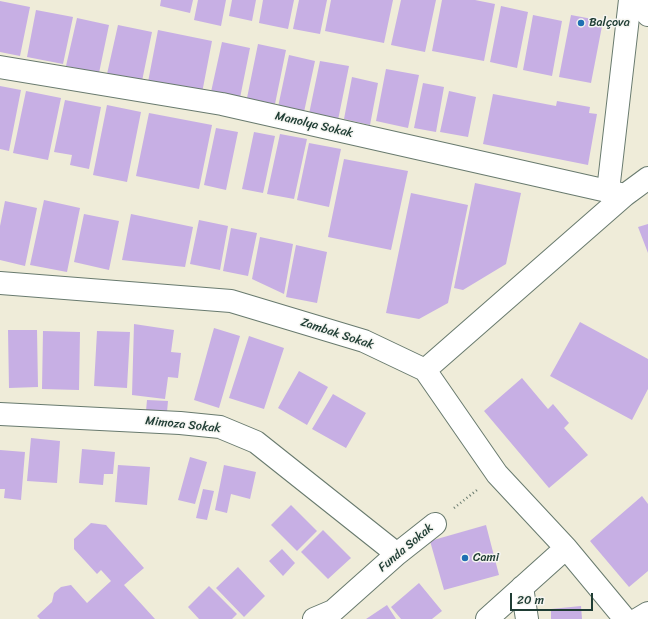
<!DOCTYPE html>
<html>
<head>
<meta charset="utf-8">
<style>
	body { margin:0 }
	#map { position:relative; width:648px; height:619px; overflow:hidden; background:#efecd9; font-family:Sriracha,sans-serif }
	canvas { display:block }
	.scale { position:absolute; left:510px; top:593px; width:83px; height:18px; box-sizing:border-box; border:2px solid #1f3d34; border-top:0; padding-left:5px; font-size:12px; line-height:14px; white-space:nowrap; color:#1f3d34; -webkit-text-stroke:3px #f6f6f2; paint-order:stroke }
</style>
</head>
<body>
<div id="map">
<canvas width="648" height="619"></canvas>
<div class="scale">20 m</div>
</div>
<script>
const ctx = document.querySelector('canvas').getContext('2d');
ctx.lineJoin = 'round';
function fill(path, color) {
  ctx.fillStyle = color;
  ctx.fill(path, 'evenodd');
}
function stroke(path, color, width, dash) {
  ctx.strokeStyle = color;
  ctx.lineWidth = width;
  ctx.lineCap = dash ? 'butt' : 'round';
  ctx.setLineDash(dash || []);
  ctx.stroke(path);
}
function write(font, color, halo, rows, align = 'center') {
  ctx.font = font + ' Sriracha,sans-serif';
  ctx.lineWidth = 3;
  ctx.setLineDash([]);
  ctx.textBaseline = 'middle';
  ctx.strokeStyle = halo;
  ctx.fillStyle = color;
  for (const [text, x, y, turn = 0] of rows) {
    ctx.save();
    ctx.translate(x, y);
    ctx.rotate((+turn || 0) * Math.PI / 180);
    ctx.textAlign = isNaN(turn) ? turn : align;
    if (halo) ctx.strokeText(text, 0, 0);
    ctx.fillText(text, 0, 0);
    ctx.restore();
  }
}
const building = new Path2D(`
	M 161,0 L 193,0 L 190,13 L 160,6 Z
	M 198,0 L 226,0 L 221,26 L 194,20 Z
	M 232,0 L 256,0 L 252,21 L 229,16 Z
	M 263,0 L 294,0 L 288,29 L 259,23 Z
	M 299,0 L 327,0 L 320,34 L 293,29 Z
	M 331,0 L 393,0 L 384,43 L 325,31 Z
	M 401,0 L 436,0 L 425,52 L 391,45 Z
	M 442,0 L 475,0 L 495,4 L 484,61 L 432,51 Z
	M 0,1 L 30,7 L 20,56 L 0,52 Z
	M 501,6 L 528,12 L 517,68 L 490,62 Z
	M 36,10 L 73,17 L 63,64 L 27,57 Z
	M 533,15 L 562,21 L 552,76 L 523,70 Z
	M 571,15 L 603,21 L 591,83 L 559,77 Z
	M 77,18 L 109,25 L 99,73 L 66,66 Z
	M 118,25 L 152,32 L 142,81 L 107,74 Z
	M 158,30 L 212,41 L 202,93 L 148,82 Z
	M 222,42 L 250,48 L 240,98 L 211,92 Z
	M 258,44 L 286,50 L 275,104 L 247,98 Z
	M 289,55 L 315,61 L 304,112 L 278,107 Z
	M 320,61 L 349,66 L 338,120 L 309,114 Z
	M 386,69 L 419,75 L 408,128 L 376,121 Z
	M 352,77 L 378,83 L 370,125 L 344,119 Z
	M 423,83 L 444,87 L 436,132 L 414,128 Z
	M 0,86 L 21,90 L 9,151 L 0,149 Z
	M 26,91 L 61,98 L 48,160 L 13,153 Z
	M 449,91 L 476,97 L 468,137 L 440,132 Z
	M 493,94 L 556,106 L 557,101 L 590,107 L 589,113 L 597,114 L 588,165 L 483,144 Z
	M 65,100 L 101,107 L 89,169 L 70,165 L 72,155 L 54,152 Z
	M 107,105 L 141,112 L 127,182 L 93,175 Z
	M 149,113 L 212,125 L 199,189 L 136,176 Z
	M 216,128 L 238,132 L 226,190 L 204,185 Z
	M 254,132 L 275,136 L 263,193 L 242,189 Z
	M 280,134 L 307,139 L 294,199 L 267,194 Z
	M 309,143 L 341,149 L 329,207 L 297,200 Z
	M 344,159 L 408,171 L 391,250 L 328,237 Z
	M 475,183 L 521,193 L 506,264 L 463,290 L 454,288 Z
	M 411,193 L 468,205 L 448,303 L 419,319 L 386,313 Z
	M 44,200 L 80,208 L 67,272 L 30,265 Z
	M 5,201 L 37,208 L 25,266 L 0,260 L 0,226 Z
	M 84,214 L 119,221 L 109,270 L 74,262 Z
	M 131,214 L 193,227 L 185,267 L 122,260 Z
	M 199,220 L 228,226 L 220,270 L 190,264 Z
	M 648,224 L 648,253 L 638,227 Z
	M 231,228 L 257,233 L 248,276 L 223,271 Z
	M 260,237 L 293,244 L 284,294 L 252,279 Z
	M 296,245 L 327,252 L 317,303 L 286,297 Z
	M 580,322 L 648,359 L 648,389 L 632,420 L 550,376 Z
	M 134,324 L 174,330 L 171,352 L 181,353 L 178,378 L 168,377 L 165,399 L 132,395 Z
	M 214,328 L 240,336 L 219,408 L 194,400 Z
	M 8,330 L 37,330 L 38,387 L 9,388 Z
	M 43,331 L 80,332 L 79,390 L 42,389 Z
	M 97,331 L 130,332 L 127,388 L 94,386 Z
	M 249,336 L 284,348 L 264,409 L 229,398 Z
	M 299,371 L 328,387 L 307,425 L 278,408 Z
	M 522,378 L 548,409 L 553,404 L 569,423 L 564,428 L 588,455 L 549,488 L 484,411 Z
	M 333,394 L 366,413 L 346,448 L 312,429 Z
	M 147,400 L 168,401 L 167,412 L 146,411 Z
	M 31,438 L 60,441 L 57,483 L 27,481 Z
	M 82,449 L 115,452 L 113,474 L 104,474 L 103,485 L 79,483 Z
	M 0,450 L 25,452 L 21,500 L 4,498 L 5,489 L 0,489 Z
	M 190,457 L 207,462 L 195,504 L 178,500 Z
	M 118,465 L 150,467 L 147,505 L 115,502 Z
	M 224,465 L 256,472 L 250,499 L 231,494 L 227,513 L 215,510 Z
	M 203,489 L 214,491 L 207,520 L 196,518 Z
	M 642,496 L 648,504 L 648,571 L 629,587 L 590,541 Z
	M 291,505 L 317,531 L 297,551 L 271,525 Z
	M 91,523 L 106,525 L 144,568 L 124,585 L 155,619 L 40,619 L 37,616 L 52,602 L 54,593 L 61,587 L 71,585 L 87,603 L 111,581 L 101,570 L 97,574 L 74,549 L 74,539 Z
	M 486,525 L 499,575 L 444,590 L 430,541 Z
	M 323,530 L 351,558 L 328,579 L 301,552 Z
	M 282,549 L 295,563 L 283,576 L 269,561 Z
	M 238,567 L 265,596 L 244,617 L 216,588 Z
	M 419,583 L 442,611 L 432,619 L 401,619 L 391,607 Z
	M 209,586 L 237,614 L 232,619 L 199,619 L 188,607 Z
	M 387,605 L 396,619 L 366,619 Z
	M 581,606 L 582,619 L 551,619 L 551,609 Z`);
const path = new Path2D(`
	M 454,508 L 477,490`);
const minor = new Path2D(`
	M 0,67 L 222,104 L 625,195
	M 608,191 L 630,0
	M 0,283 L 231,301 L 364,341 L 425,370 L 497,474 L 566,548 L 625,619
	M 425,370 L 625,195 L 648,178
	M 0,414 L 180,423 L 220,427 L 256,442 L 397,554
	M 522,587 L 527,619
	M 314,619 L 333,611 L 397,554 L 435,524
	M 487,619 L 566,548
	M 638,619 L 648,613`);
const major = new Path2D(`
	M 635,0 L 648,15`);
const markers = [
	[581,23,4,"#1f6fb2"],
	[465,558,4,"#1f6fb2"]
];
const poiNames = [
	["Balçova",589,23],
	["Cami",473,558]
];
const streetNames = [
	["Manolya Sokak",314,125,13],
	["Zambak Sokak",337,334,18],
	["Mimoza Sokak",183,425,6],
	["Funda Sokak",406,548,-40]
];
fill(building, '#c7afe4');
stroke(minor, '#687a6e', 24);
stroke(major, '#687a6e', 24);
stroke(path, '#687a6e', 2.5, [1, 3]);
stroke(minor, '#fff', 22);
stroke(major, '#fff', 22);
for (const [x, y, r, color] of markers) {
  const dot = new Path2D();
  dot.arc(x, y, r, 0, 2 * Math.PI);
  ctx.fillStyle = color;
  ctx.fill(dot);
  stroke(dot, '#f6f6f2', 1.5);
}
write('12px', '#1f3d34', '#f6f6f2', poiNames, 'left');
write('12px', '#1f3d34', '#f6f6f2', streetNames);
</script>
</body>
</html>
